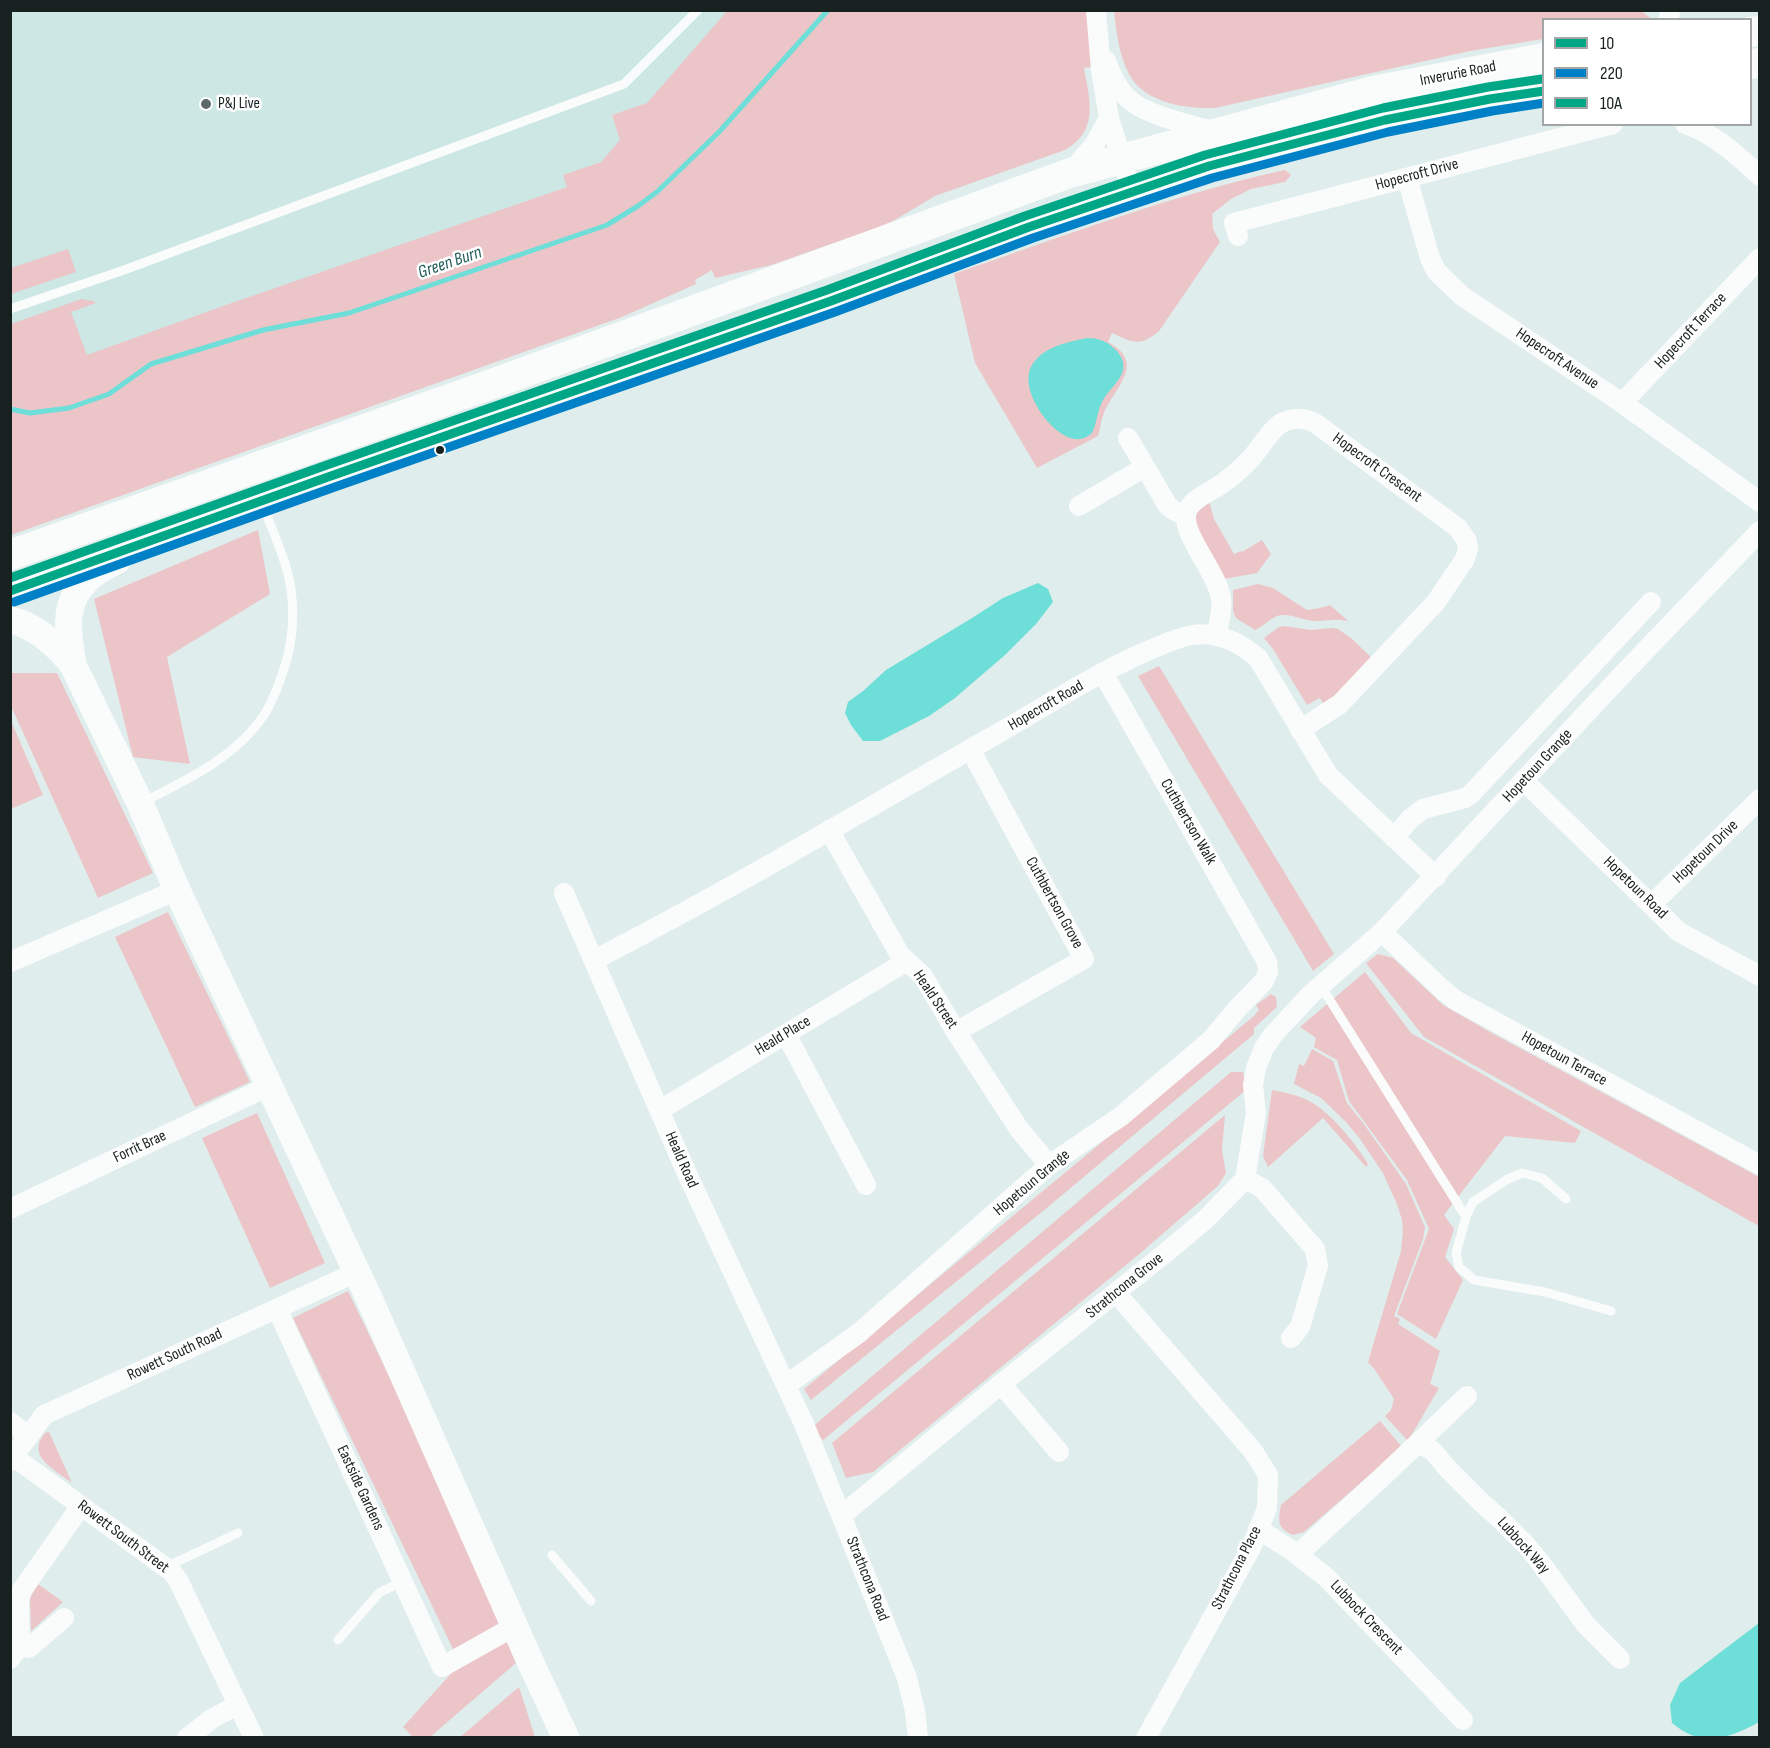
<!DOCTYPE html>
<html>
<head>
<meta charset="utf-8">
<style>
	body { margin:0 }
	#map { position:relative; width:1770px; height:1748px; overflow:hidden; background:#dfedec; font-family:"Sofia Sans Condensed",sans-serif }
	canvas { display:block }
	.frame { position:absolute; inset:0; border:12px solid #172120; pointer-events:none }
	.legend { position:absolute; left:1542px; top:18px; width:210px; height:108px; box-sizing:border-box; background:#fff; border:2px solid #a2a6a6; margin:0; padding:8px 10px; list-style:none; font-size:18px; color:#172120 }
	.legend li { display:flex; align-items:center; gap:12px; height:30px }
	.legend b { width:30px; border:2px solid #a2a6a6 }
</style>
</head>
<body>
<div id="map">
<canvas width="1770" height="1748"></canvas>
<div class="frame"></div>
<ul class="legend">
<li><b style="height:8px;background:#00a786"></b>10</li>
<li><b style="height:8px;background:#0081c7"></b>220</li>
<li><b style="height:8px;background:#00a786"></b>10A</li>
</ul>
</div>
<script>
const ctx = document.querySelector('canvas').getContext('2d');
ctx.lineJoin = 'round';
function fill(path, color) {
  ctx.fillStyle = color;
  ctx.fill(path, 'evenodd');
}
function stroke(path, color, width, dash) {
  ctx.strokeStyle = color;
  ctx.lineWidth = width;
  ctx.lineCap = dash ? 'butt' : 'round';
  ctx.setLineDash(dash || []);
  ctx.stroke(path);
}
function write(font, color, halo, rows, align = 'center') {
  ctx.font = font + ' "Sofia Sans Condensed",sans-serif';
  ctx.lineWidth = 5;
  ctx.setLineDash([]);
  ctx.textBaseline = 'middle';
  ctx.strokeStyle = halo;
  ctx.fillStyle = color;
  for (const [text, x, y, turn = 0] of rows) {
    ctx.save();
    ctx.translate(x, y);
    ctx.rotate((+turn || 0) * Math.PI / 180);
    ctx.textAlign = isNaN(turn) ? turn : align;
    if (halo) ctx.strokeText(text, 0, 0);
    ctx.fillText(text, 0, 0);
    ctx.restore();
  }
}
const built = new Path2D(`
	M 11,11 L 762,11 L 580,193 L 86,358 L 11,371 Z`);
const green = new Path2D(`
	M 1640,10 L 1652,19 L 1544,20 L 1543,39 L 1470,51 L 1215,108 C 1186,109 1144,103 1129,74 C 1119,55 1116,31 1114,11 Z
	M 727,11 L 1087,11 L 1092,67 L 1084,68 C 1090,100 1099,131 1065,150 L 935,196 L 893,221 L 874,229 L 771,265 L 715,278 L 712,270 L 695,280 L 696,284 L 622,317 L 11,535 L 11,324 L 81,299 L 93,301 L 96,303 L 71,312 L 87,355 L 223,306 L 567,187 L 563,175 L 601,162 L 620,140 L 612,115 L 647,103 Z
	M 1285,170 L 1291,175 L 1285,182 L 1251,189 L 1231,199 L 1212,214 L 1213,229 L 1220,242 L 1159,331 C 1140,347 1133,343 1112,333 L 1108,342 C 1147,363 1115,387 1104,413 C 1101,420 1100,429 1098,436 L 1037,468 L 975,363 L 954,274 C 1063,236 1172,195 1285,170 Z
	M 68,249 L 76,272 L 11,294 L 11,268 Z
	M 1209,501 L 1214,519 L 1234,554 L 1241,551 L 1242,552 L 1262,540 L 1271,554 L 1257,573 L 1224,579 L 1196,529 L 1196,511 Z
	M 258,530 L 270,594 L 167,657 L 190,764 L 133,757 L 94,599 Z
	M 1258,584 L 1273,588 L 1307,610 L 1320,608 L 1330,605 L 1348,621 C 1334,618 1327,621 1314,621 C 1303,620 1292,614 1281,615 C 1270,617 1265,626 1255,630 L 1236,618 L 1233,611 L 1233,590 Z
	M 1284,626 L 1311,630 L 1332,628 L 1338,629 L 1351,638 L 1372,658 L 1334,698 L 1324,705 L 1320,698 L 1307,705 L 1273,649 L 1264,638 L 1279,627 Z
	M 1159,666 L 1334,954 L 1313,971 L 1138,676 Z
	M 11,673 L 57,673 L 153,873 L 98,898 L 11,706 Z
	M 11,721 L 43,795 L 11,809 L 10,809 Z
	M 168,912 L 250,1082 L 195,1107 L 115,937 Z
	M 1378,954 L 1393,958 L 1443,1005 L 1490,1032 L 1759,1177 L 1759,1226 L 1424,1037 L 1366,963 Z
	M 1365,972 L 1411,1033 L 1581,1131 L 1575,1143 L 1505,1136 L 1444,1215 L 1454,1229 L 1445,1257 L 1463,1280 L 1436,1339 L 1397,1314 L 1429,1229 L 1407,1180 L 1349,1101 L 1337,1060 L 1314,1047 L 1316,1038 L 1300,1027 Z
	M 1271,994 L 1276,997 L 1277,1007 L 1254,1028 L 1254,1034 L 1054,1202 L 811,1400 L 804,1389 L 1254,1016 L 1259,1010 L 1256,1005 Z
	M 1312,1049 L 1333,1061 L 1347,1103 L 1364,1124 L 1406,1184 L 1425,1227 L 1423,1239 L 1394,1316 L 1400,1319 L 1398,1324 L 1440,1351 L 1430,1384 L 1439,1388 L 1408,1441 L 1385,1416 L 1391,1410 L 1394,1399 L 1375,1370 L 1368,1362 L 1401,1251 L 1403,1230 L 1402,1220 L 1397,1204 L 1383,1173 L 1360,1139 L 1346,1122 L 1321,1098 L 1294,1084 L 1299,1064 L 1304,1066 Z
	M 1231,1072 L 1243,1072 L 1246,1090 L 823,1440 L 811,1428 Z
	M 1272,1090 C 1287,1093 1303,1096 1316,1105 C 1336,1119 1355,1143 1368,1164 L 1366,1167 L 1323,1118 L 1268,1167 L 1263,1156 Z
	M 257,1113 L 325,1263 L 270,1288 L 202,1138 Z
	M 1225,1115 L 1222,1150 L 1226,1173 L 1218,1186 L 1137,1256 L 873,1472 L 846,1478 L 832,1443 Z
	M 348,1291 L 509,1624 L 454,1651 L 293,1318 Z
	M 1380,1421 L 1402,1447 L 1304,1532 L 1293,1535 C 1277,1528 1278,1521 1281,1505 Z
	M 49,1432 L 72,1483 C 55,1470 25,1456 45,1433 Z
	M 38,1584 L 63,1602 L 31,1631 L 30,1598 Z
	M 506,1640 L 516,1663 L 430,1737 L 413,1737 L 403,1727 L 456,1668 Z
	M 519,1687 L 535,1737 L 460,1737 Z`);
const water = new Path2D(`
	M 1087,338 C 1099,338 1107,341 1116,350 C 1136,372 1111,384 1102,402 C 1097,412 1097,423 1092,433 C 1087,437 1082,440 1075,439 C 1051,436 1019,390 1031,367 C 1041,347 1068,342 1087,338 Z
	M 1038,583 L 1048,589 L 1053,602 L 1036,624 L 1005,655 L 955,698 L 929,716 L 880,741 L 863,741 L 851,725 L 845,713 L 848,702 L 863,691 L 886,670 L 972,618 L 1003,598 Z
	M 1759,1623 L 1759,1722 C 1729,1739 1701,1748 1672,1723 L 1670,1705 L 1680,1683 Z`);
const stream = new Path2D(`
	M 10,409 L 30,413 L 69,408 L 109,394 L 151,364 L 263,330 L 349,313 L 607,225 L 638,206 L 658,191 L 719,132 L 828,10`);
const lane = new Path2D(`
	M 10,309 L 124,270 L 624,84 L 698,10
	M 143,802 C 187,780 235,758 264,715 C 273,701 279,684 284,669 C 293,641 295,612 290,583 C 286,561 276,539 268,518
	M 1321,986 L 1466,1217
	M 1566,1199 L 1542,1178 L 1522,1173 L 1508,1179 L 1473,1202 L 1466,1217 L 1456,1253 L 1459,1267 L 1474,1280 L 1545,1292 L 1611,1311
	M 552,1555 L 591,1601
	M 166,1567 L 238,1533
	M 338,1640 L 379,1593 L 403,1581`);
const street = new Path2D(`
	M 1096,10 L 1101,70 L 1109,118 L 1132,192
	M 1669,20 L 1670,10
	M 1106,61 C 1112,76 1118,91 1131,101 C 1147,115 1194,126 1216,132
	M 1685,124 C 1715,134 1737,155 1760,176
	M 1071,172 L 1094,145 L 1109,118
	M 1407,178 L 1430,258 L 1436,271 L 1462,296 L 1622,403 L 1760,502
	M 1238,236 L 1234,223 L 1613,124
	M 1622,403 L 1760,258
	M 1128,438 L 1168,506 L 1173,510 L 1186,516
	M 1079,506 L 1145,467
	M 1217,635 C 1218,624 1223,610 1221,599 C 1219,575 1183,536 1186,515 C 1189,499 1211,492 1223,483 C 1233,476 1245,465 1253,456 C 1262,445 1269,432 1280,424 C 1291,417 1304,418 1315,423 L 1458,528 L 1467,541 L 1468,549 L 1465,559 L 1436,602 L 1340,704 L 1300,730
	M 1524,781 L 1679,932 L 1760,976
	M 829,830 L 900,955 L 923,976 L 956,1032 L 1019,1129 L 1049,1165
	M 1394,838 L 1410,819 L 1423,809 L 1465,798 L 1470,795 L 1651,602
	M 564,893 L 689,1178 L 804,1424 L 907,1678 L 915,1711 L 918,1738
	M 1652,904 L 1760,799
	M 1382,932 L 1444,991 L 1457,1001 L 1760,1165
	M 594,960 C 732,889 866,809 1002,731 C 1049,704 1095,674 1145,652 C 1160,646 1175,638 1192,635 C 1217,631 1239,642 1258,658 L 1328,775 L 1436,877
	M 10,962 L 177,890
	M 956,1032 L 1084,959 L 970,749
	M 786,1034 L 866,1185
	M 660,1110 L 907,961
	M 1245,1179 L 1262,1188 L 1315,1249 L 1318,1266 L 1300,1327 L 1291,1338
	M 10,1209 L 269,1086
	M 1116,1293 L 1253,1451 L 1268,1475 L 1267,1508 L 1251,1548 L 1146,1738
	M 277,1309 L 442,1667 L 515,1626
	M 1001,1384 L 1059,1452
	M 786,1385 L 859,1333 L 1049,1165 L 1120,1117 L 1211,1040 L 1236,1010 L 1264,981 L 1268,972 L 1267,962 L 1103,673
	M 10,1422 L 28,1436
	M 1418,1443 L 1467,1396
	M 14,1457 L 172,1572 L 178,1580 L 254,1738
	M 10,1461 L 44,1415 L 357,1272
	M 841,1516 L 1001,1384 L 1163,1255 L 1206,1219 L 1245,1179 L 1256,1113 L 1253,1085 L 1256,1068 L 1264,1048 L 1273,1035 L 1310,995 L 1382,932 L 1622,675 L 1760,531
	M 1258,1529 L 1291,1550 L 1326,1577 L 1463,1720
	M 1297,1555 L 1379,1480 L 1418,1443 L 1433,1451 L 1447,1468 L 1481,1502 L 1500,1519 L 1526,1545 L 1540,1562 L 1586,1625 L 1620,1659
	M 20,1646 L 29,1648 L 64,1618
	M 10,1659 L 20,1646 L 19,1601 L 22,1590 L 81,1506
	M 187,1738 L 213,1718 L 238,1705`);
const secondary = new Path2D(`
	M 10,620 C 35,625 58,646 73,665 L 140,803 L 177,890 L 369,1298 L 530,1661 L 566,1738
	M 73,665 C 68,632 61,602 90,577 C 98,570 109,565 118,560`);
const primary = new Path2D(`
	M 1750,32 L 1760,31
	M 1750,64 L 1760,63
	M 10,555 L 489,385 L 1070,173 L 1373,91 L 1544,58
	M 10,591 L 328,477 L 831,301 L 1029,227 L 1209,166 L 1385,120 L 1490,99 L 1544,91`);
const bus1 = new Path2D(`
	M 10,591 L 328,477 L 831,301 L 1029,227 L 1209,166 L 1385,120 L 1490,99 L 1544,91`);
const bus2 = new Path2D(`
	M 14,602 L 332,488 L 835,312 L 1033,238 L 1212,178 L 1388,132 L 1492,111 L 1544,103`);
const bus3 = new Path2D(`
	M 10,578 L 324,466 L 827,290 L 1025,216 L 1205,155 L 1383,108 L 1488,87 L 1542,79`);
const markers = [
	[206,104,6,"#5d6867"],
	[440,450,5,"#172120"]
];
const streetNames = [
	["Inverurie Road",1458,74,-11],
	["Hopecroft Drive",1417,175,-15],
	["Hopecroft Terrace",1691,331,-47],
	["Hopecroft Avenue",1557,359,34],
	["Hopecroft Crescent",1377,468,36],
	["Hopecroft Road",1046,706,-30],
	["Hopetoun Grange",1538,766,-47],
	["Cuthbertson Walk",1188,822,60],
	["Hopetoun Drive",1706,852,-44],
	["Hopetoun Road",1635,888,44],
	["Cuthbertson Grove",1054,903,61],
	["Heald Street",935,1000,56],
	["Heald Place",783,1036,-31],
	["Hopetoun Terrace",1564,1059,29],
	["Forrit Brae",140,1147,-25],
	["Heald Road",681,1160,66],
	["Hopetoun Grange",1032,1183,-40],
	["Strathcona Grove",1125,1286,-39],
	["Rowett South Road",175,1355,-25],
	["Eastside Gardens",360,1488,65],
	["Rowett South Street",123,1537,37],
	["Lubbock Way",1523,1546,48],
	["Strathcona Place",1237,1568,-63],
	["Strathcona Road",867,1579,68],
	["Lubbock Crescent",1366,1618,46]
];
const poiNames = [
	["P&J Live",218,104]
];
const waterNames = [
	["Green Burn",450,263,-19]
];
fill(built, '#cde7e5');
fill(green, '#ecc5c9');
fill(water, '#6eded8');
stroke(stream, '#6eded8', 5);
stroke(lane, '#fafcfc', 9);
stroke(street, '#fafcfc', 20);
stroke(secondary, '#fafcfc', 27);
stroke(primary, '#fafcfc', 30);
stroke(bus1, '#00a786', 9);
stroke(bus2, '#0081c7', 9);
stroke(bus3, '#00a786', 9);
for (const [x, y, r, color] of markers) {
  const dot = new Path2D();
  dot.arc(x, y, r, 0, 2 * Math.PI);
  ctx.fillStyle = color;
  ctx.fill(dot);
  stroke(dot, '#fff', 2);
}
write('16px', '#172120', '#fff', streetNames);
write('16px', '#172120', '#fff', poiNames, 'left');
write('italic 18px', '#205d59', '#fff', waterNames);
</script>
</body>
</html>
